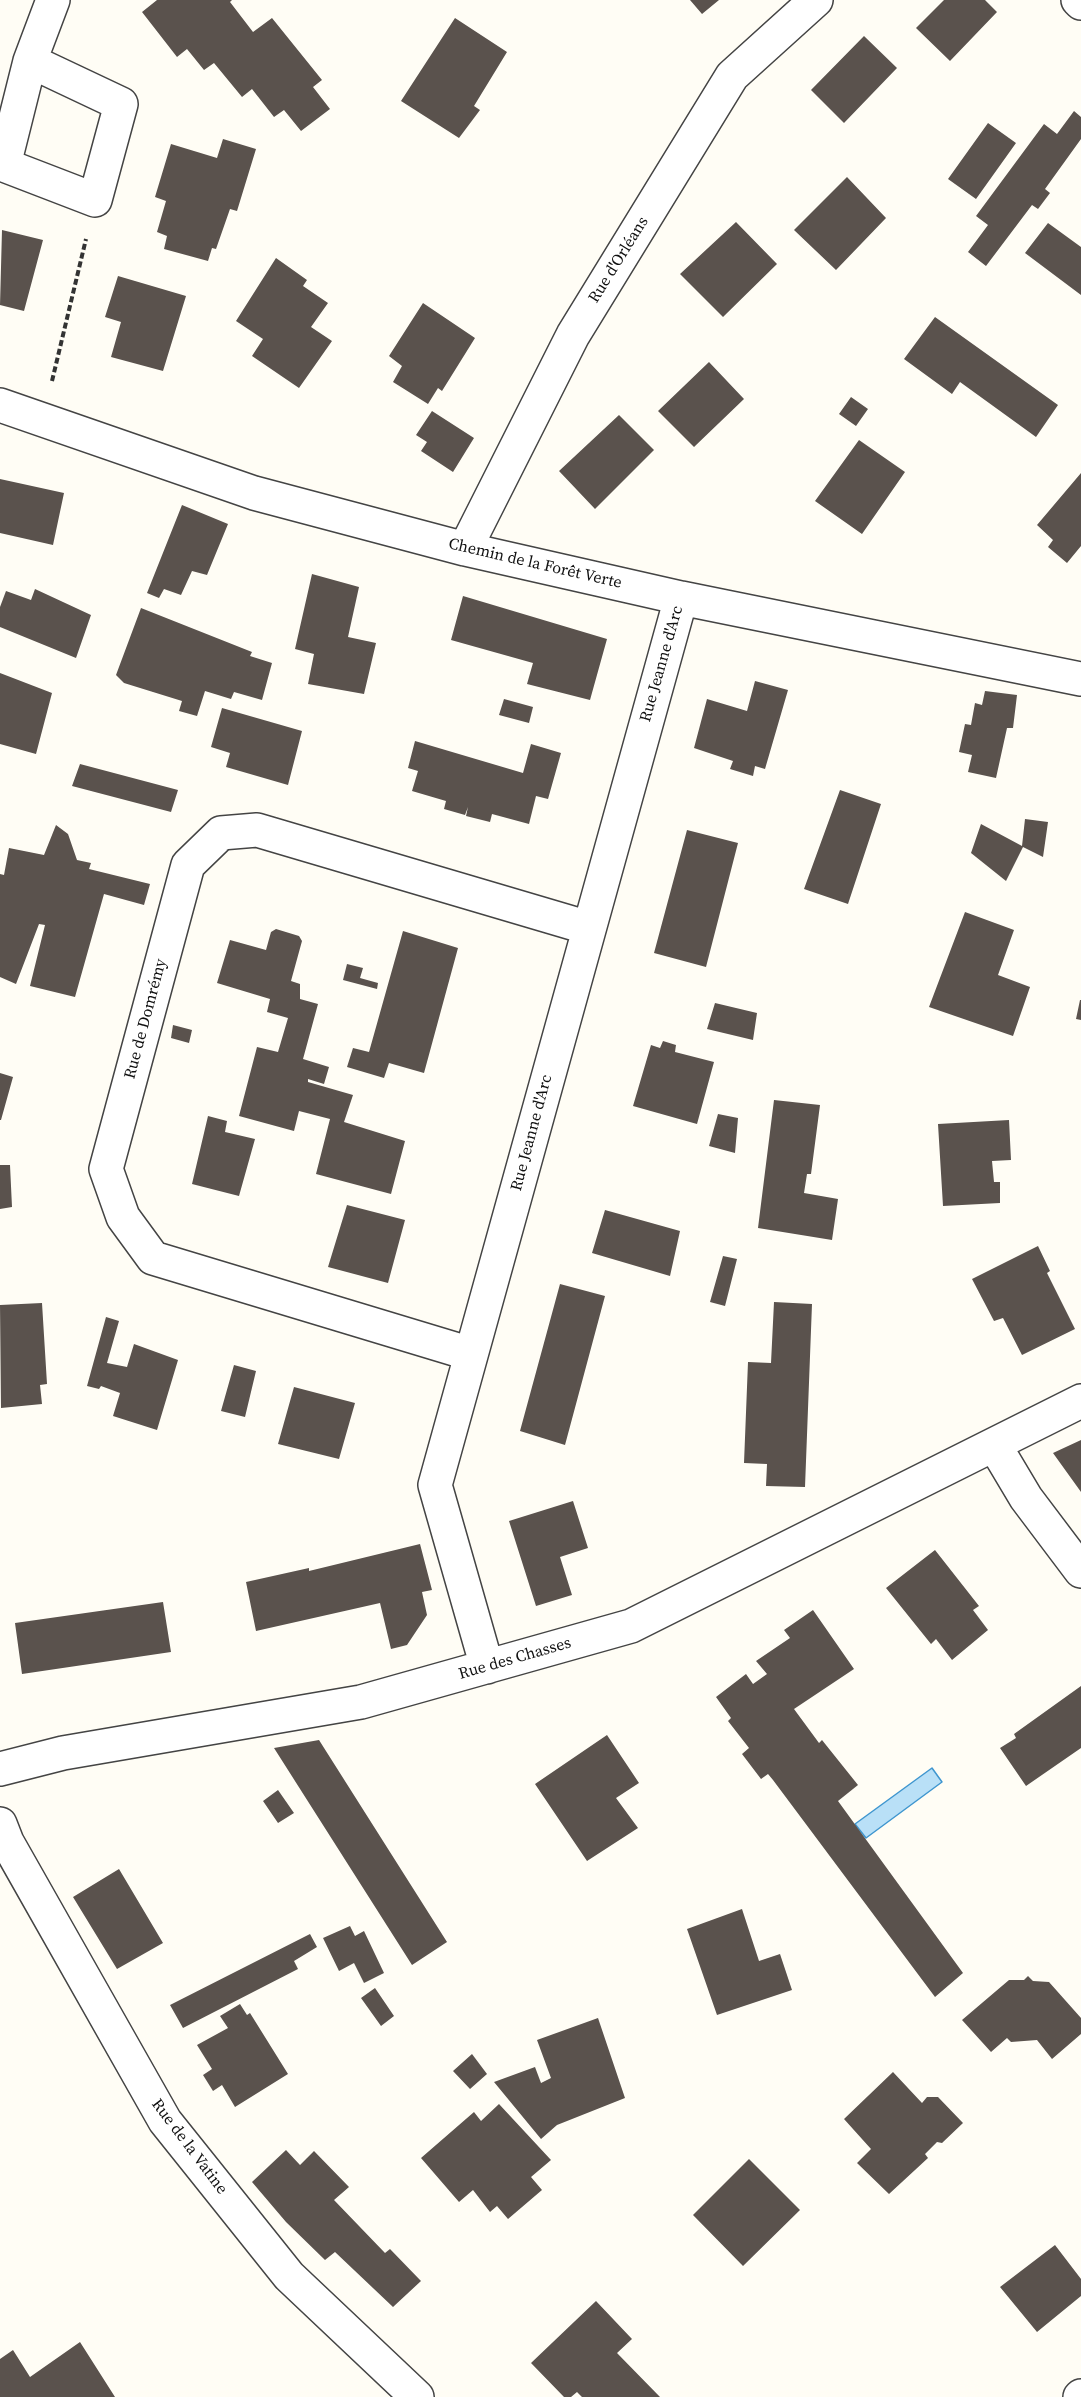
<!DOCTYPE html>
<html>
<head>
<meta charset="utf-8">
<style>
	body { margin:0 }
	canvas { display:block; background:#fffdf5 }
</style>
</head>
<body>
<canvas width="1081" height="2397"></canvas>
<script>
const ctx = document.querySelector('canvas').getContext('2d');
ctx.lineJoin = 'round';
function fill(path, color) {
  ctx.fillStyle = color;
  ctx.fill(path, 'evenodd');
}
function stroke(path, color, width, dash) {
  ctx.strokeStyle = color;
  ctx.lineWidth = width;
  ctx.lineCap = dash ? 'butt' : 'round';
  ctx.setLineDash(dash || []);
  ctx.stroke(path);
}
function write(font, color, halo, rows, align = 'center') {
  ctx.font = font + ' "Source Serif 4",serif';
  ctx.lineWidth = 6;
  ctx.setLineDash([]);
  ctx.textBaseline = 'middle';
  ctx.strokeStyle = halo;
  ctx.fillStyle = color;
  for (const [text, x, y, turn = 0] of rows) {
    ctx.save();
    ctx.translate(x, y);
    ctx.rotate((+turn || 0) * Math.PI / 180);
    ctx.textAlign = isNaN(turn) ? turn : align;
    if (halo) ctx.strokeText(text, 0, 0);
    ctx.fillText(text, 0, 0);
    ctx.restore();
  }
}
const water = new Path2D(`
	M 932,1768 L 942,1782 L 866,1838 L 855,1824 Z`);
const building = new Path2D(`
	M 157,0 L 232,0 L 230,2 L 253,32 L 272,18 L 322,80 L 313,87 L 330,109 L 301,131 L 284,110 L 274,117 L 252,89 L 242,97 L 214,63 L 204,70 L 187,49 L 177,57 L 142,12 Z
	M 690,0 L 719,0 L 702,14 Z
	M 944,0 L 985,0 L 997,12 L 950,61 L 916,28 Z
	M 455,18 L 507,52 L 474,106 L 480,110 L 459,138 L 401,101 Z
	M 864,36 L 897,68 L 844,123 L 811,90 Z
	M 1074,111 L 1081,117 L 1081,139 L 1045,189 L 1050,193 L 1038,209 L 1032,205 L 986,266 L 968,252 L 988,225 L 976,216 L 1044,124 L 1057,134 Z
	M 988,123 L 1016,143 L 976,199 L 948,179 Z
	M 223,139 L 256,149 L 237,211 L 230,209 L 216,249 L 212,248 L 208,261 L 164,249 L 167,236 L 157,232 L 166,201 L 155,197 L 171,144 L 217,158 Z
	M 847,177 L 886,218 L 836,270 L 794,230 Z
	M 736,222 L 777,264 L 723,317 L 680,274 Z
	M 1048,223 L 1081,247 L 1081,295 L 1025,253 Z
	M 2,230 L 43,240 L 24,311 L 0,305 Z
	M 276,258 L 307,280 L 303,286 L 328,303 L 311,327 L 332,341 L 299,388 L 252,356 L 263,339 L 236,321 Z
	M 118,276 L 186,296 L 163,371 L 111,357 L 121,322 L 105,317 Z
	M 423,303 L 475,338 L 442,391 L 438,388 L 428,404 L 393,382 L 402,366 L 389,356 Z
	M 935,317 L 1058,405 L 1036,437 L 960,382 L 952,394 L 904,359 Z
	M 709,362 L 744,399 L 694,447 L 658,411 Z
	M 851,397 L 868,409 L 856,426 L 839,414 Z
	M 432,411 L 474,438 L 453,472 L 421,451 L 427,442 L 416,435 Z
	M 619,415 L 654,450 L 595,509 L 559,471 Z
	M 859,440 L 905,472 L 862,534 L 815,501 Z
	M 1081,473 L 1081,546 L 1067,563 L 1048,547 L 1053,540 L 1037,525 Z
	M 0,479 L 64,493 L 53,545 L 0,533 Z
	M 182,505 L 228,524 L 207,575 L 192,571 L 181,595 L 164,589 L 159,598 L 147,593 Z
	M 312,574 L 359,587 L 348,637 L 376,643 L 364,694 L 308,684 L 314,654 L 295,649 Z
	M 35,589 L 91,615 L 76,658 L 0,627 L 0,607 L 6,591 L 31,600 Z
	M 463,596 L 607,639 L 590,700 L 527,684 L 533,663 L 451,640 Z
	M 141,608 L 252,652 L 250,656 L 272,663 L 262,700 L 234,692 L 231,699 L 205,691 L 197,716 L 179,711 L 182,701 L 124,683 L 116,675 Z
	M 0,673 L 52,693 L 36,754 L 0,744 Z
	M 755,681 L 788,690 L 765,769 L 755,766 L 753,776 L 730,769 L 733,761 L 694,748 L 707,699 L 747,711 Z
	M 985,691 L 1017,695 L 1013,728 L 1007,728 L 996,778 L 968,772 L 972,755 L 959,752 L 965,724 L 971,725 L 975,703 L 982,705 Z
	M 504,699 L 533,707 L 529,723 L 499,715 Z
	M 222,708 L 302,731 L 288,785 L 226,767 L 230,753 L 211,747 Z
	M 415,741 L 523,773 L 531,744 L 561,753 L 548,799 L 536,796 L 529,824 L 492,814 L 490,822 L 466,816 L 468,807 L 465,815 L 444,809 L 446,801 L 412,791 L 418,771 L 408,768 Z
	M 80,764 L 178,790 L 171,812 L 72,786 Z
	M 840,790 L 881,804 L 848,904 L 804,889 Z
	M 1025,819 L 1048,822 L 1043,857 L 1023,847 L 1006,881 L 971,853 L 981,824 L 1022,846 Z
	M 56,825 L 68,834 L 77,860 L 91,863 L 89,869 L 150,884 L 144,905 L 104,894 L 75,997 L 30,986 L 45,925 L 39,924 L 16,984 L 0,977 L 0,874 L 4,875 L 9,848 L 44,855 Z
	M 687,830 L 738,843 L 706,967 L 654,953 Z
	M 965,912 L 1014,930 L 998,975 L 1030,987 L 1013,1036 L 929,1007 Z
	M 276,929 L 299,936 L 302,941 L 291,981 L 300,984 L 300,999 L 318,1004 L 303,1059 L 329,1067 L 324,1084 L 308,1079 L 308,1082 L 353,1095 L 344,1122 L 405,1141 L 391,1194 L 316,1174 L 330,1119 L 299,1111 L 294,1131 L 239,1116 L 257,1047 L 278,1052 L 288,1018 L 267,1012 L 270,999 L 217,983 L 230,940 L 266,950 L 271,932 Z
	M 403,931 L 458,948 L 424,1073 L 389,1063 L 384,1078 L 347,1067 L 353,1048 L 369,1052 Z
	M 347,964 L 363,968 L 360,978 L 378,983 L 377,989 L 343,980 Z
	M 1080,1000 L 1081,1000 L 1081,1020 L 1076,1019 Z
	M 715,1003 L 757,1013 L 753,1040 L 707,1029 Z
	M 173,1025 L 192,1030 L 189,1043 L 171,1038 Z
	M 663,1041 L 676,1045 L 675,1052 L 714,1062 L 697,1124 L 633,1106 L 651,1045 L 660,1048 Z
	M 0,1073 L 13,1077 L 1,1120 L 0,1120 Z
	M 774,1100 L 820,1105 L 811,1174 L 807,1174 L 804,1193 L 838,1199 L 832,1240 L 758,1228 Z
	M 718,1114 L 738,1118 L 735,1153 L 709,1146 Z
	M 208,1116 L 227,1121 L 225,1132 L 255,1139 L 239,1196 L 192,1184 Z
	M 1009,1120 L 1011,1160 L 992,1161 L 994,1182 L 1000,1182 L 1000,1203 L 943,1206 L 938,1124 Z
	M 0,1165 L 10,1165 L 12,1207 L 0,1209 Z
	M 347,1205 L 405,1220 L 388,1283 L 328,1267 Z
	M 605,1210 L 680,1231 L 670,1276 L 592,1253 Z
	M 1038,1246 L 1050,1271 L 1047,1273 L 1075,1329 L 1022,1355 L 1003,1318 L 994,1321 L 972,1279 Z
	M 723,1256 L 737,1259 L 725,1306 L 710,1302 Z
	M 560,1284 L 605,1296 L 565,1445 L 520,1431 Z
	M 774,1302 L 812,1304 L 805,1487 L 766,1486 L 767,1464 L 744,1463 L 748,1362 L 771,1363 Z
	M 42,1303 L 47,1384 L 40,1385 L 42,1404 L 1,1408 L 0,1305 Z
	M 106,1317 L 119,1321 L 107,1363 L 127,1367 L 134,1344 L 178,1360 L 157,1430 L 113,1416 L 120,1393 L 101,1386 L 99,1389 L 87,1386 Z
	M 234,1365 L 256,1371 L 245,1417 L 221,1411 Z
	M 294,1387 L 355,1403 L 339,1459 L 278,1444 Z
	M 1081,1440 L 1081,1492 L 1053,1453 Z
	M 573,1501 L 588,1548 L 560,1557 L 572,1595 L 536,1606 L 509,1521 Z
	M 420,1544 L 432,1590 L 422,1592 L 427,1615 L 407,1645 L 391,1649 L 380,1603 L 256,1631 L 246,1582 L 309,1568 L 309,1571 Z
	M 935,1550 L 979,1606 L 973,1610 L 988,1630 L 952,1660 L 936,1639 L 931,1644 L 886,1588 Z
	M 163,1602 L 171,1652 L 22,1674 L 15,1623 Z
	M 813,1610 L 854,1669 L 794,1709 L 819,1743 L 822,1740 L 858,1785 L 838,1801 L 963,1973 L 935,1997 L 773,1780 L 768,1774 L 761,1779 L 742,1754 L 749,1748 L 728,1721 L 731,1718 L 716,1697 L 746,1674 L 753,1684 L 767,1674 L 756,1661 L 790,1638 L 784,1630 Z
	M 1081,1686 L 1081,1748 L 1026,1786 L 1000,1748 L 1016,1738 L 1014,1734 Z
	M 607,1735 L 639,1783 L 616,1798 L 638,1828 L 587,1861 L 535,1784 Z
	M 319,1740 L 447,1942 L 412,1965 L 274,1748 Z
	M 278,1790 L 294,1813 L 278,1823 L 263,1801 Z
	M 119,1869 L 163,1943 L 117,1969 L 73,1897 Z
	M 742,1909 L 759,1961 L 780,1954 L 792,1990 L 717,2015 L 687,1929 Z
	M 350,1926 L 355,1936 L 364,1931 L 384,1973 L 364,1983 L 354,1963 L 339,1971 L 323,1938 Z
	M 310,1934 L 317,1947 L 294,1961 L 298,1969 L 183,2028 L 170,2005 Z
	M 1028,1976 L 1033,1981 L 1049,1982 L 1081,2018 L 1081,2034 L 1052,2059 L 1037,2040 L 1011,2042 L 1007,2038 L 991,2052 L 962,2020 L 1009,1980 L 1024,1980 Z
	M 375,1988 L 394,2016 L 381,2026 L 361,1998 Z
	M 240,2004 L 247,2015 L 250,2013 L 288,2074 L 235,2107 L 222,2085 L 213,2091 L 203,2075 L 212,2069 L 197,2045 L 228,2028 L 220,2016 Z
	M 598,2018 L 625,2098 L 557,2125 L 541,2139 L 494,2082 L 535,2067 L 541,2083 L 551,2078 L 537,2040 Z
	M 472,2054 L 487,2074 L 470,2089 L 453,2071 Z
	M 893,2072 L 922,2103 L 927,2097 L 938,2097 L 963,2123 L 942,2143 L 937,2142 L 925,2154 L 928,2158 L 889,2194 L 857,2163 L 871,2149 L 844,2119 Z
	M 499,2104 L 551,2160 L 531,2177 L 542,2190 L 508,2219 L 497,2206 L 490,2212 L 473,2190 L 459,2202 L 421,2158 L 474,2112 L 481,2121 Z
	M 286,2150 L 300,2165 L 314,2151 L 349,2187 L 334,2200 L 385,2253 L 390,2249 L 421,2281 L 393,2307 L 335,2252 L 325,2260 L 286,2222 L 252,2182 Z
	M 749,2159 L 800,2210 L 743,2266 L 693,2215 Z
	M 1055,2245 L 1081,2279 L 1081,2296 L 1037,2332 L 1000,2287 Z
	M 596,2301 L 632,2339 L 617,2353 L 660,2397 L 582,2397 L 577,2392 L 571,2397 L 564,2397 L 531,2363 Z
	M 80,2342 L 115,2397 L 0,2397 L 0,2359 L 13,2350 L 30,2377 Z`);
const path = new Path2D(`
	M 52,381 L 86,239`);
const minor = new Path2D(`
	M 1078,0 L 1081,3
	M 30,61 L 121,104 L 95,200 L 4,165 L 30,61 L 53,0
	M 0,405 L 254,493 L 465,549 L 681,598 L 1081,679
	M 465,549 L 573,335 L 732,76 L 816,0
	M 471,1354 L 153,1258 L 123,1217 L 106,1169 L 188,865 L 221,833 L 257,830 L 589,928
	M 995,1446 L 1026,1498 L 1081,1571
	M 487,1667 L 435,1485 L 681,598
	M 0,1769 L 63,1753 L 361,1702 L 631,1626 L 1081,1401
	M 0,1824 L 7,1842 L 165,2121 L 289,2276 L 417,2397
	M 1080,2397 L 1081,2396`);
const streetNames = [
	["Rue d'Orléans",619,260,-58],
	["Chemin de la Forêt Verte",535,564,13],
	["Rue Jeanne d'Arc",662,664,-74],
	["Rue de Domrémy",146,1019,-75],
	["Rue Jeanne d'Arc",532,1133,-75],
	["Rue des Chasses",515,1659,-16],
	["Rue de la Vatine",189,2147,53]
];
fill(water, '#b9e0f7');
stroke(water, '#3f96cf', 1.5);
fill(building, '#5a524d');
stroke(minor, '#444', 36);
stroke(path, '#333', 4, [6, 3]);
stroke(minor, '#fff', 33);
write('16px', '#111', '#fff', streetNames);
</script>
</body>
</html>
